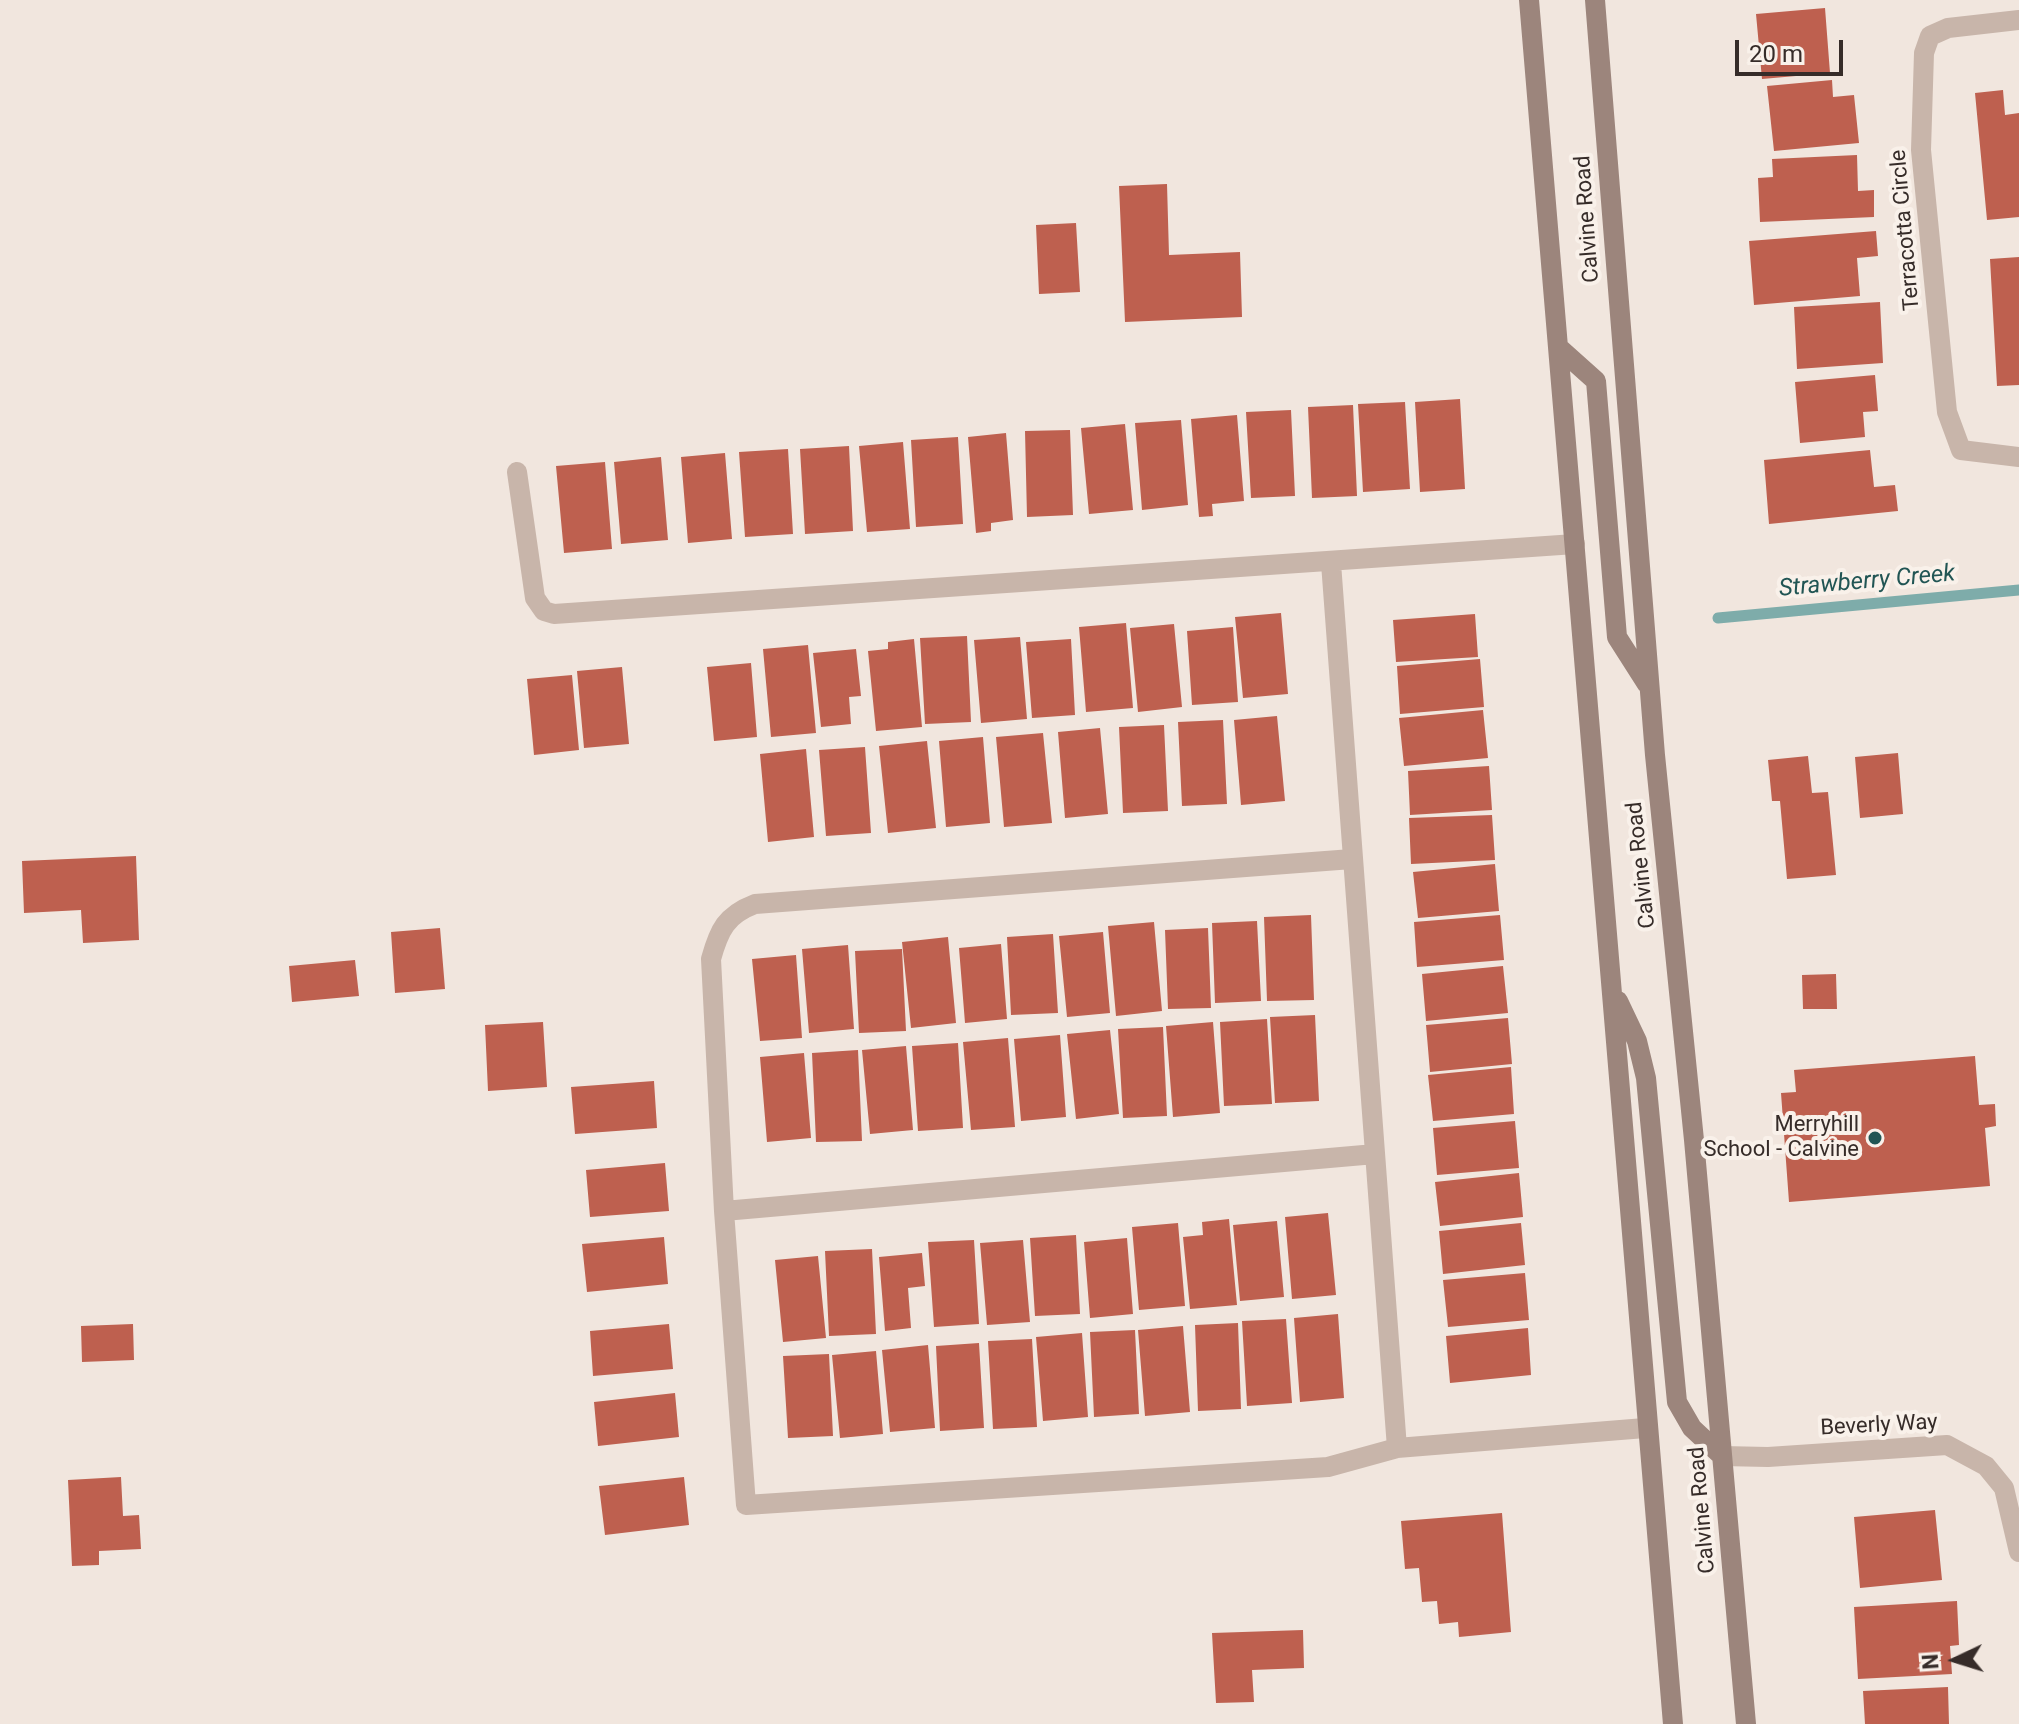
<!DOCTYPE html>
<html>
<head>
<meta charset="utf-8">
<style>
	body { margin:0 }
	#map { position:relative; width:2019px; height:1724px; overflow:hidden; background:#f1e6de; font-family:Roboto,sans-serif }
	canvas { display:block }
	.north { position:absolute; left:1915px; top:1620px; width:80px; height:80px; -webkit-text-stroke:6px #f9f1ea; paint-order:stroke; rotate:266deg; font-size:22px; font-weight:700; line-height:32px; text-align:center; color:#362c29 }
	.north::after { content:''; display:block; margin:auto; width:28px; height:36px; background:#362c29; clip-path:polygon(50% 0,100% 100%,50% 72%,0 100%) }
	.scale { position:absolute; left:1735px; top:40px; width:108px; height:36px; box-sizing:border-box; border:4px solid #362c29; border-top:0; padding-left:10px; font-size:24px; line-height:28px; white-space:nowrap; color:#362c29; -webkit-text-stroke:6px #f9f1ea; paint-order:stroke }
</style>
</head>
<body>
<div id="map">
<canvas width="2019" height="1724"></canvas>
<div class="north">N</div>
<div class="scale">20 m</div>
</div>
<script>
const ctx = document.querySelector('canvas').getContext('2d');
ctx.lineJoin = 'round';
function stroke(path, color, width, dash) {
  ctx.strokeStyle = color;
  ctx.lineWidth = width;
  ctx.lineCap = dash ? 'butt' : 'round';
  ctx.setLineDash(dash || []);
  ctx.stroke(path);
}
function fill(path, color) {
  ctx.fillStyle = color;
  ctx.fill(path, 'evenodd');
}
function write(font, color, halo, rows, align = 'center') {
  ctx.font = font + ' Roboto,sans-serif';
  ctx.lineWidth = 8;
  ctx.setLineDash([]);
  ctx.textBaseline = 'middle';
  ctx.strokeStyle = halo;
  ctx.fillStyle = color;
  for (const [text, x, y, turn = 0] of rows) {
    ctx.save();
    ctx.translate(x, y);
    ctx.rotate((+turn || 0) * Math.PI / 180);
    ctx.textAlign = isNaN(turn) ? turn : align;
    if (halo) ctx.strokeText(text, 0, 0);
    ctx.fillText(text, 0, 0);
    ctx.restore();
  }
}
const stream = new Path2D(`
	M 1718,618 L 2019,590`);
const building = new Path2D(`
	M 1825,8 L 1830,73 L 1762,79 L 1756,14 Z
	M 1832,80 L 1833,97 L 1854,95 L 1859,143 L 1774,151 L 1767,86 Z
	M 2003,90 L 2005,115 L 2019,113 L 2019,217 L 1987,220 L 1975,93 Z
	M 1857,155 L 1858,191 L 1874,190 L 1874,217 L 1760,222 L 1758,178 L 1773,177 L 1772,159 Z
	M 1167,184 L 1169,255 L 1240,252 L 1242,317 L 1125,322 L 1119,186 Z
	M 1076,223 L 1080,292 L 1039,294 L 1036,225 Z
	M 1876,231 L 1878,256 L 1857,258 L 1860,296 L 1754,305 L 1749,241 Z
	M 2019,257 L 2019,385 L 1997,386 L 1990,259 Z
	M 1880,302 L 1883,363 L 1797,369 L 1794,307 Z
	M 1875,375 L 1878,411 L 1863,412 L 1865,437 L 1800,443 L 1795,382 Z
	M 1460,399 L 1465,489 L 1420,492 L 1415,402 Z
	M 1405,402 L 1410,489 L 1363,492 L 1358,404 Z
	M 1353,405 L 1357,496 L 1312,498 L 1308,407 Z
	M 1291,410 L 1295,496 L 1251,498 L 1246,412 Z
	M 1237,415 L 1244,501 L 1212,504 L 1213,516 L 1199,517 L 1191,419 Z
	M 1181,420 L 1188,505 L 1142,510 L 1135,423 Z
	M 1125,424 L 1133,510 L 1089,514 L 1081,428 Z
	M 1070,430 L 1073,515 L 1027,517 L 1025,431 Z
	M 1006,433 L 1013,520 L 991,523 L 991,531 L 976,533 L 968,437 Z
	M 958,437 L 963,524 L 916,527 L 911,440 Z
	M 903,442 L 910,529 L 867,532 L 859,446 Z
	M 849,446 L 853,531 L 805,534 L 800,449 Z
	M 788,449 L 793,534 L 745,537 L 739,452 Z
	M 1870,450 L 1874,487 L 1895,485 L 1898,511 L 1769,524 L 1764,460 Z
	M 725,453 L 732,539 L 688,543 L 681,457 Z
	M 661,457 L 668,540 L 621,544 L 614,462 Z
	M 605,462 L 612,549 L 564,553 L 556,466 Z
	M 1281,613 L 1288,694 L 1243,698 L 1235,617 Z
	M 1475,614 L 1478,657 L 1396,662 L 1393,620 Z
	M 1126,623 L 1133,708 L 1086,712 L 1079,627 Z
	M 1174,624 L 1182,707 L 1138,712 L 1130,628 Z
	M 1233,627 L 1238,702 L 1192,705 L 1187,631 Z
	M 967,636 L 971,722 L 925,724 L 920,638 Z
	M 1020,637 L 1027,719 L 981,723 L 974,640 Z
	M 914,639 L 922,727 L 876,731 L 868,651 L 888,649 L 888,642 Z
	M 1071,639 L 1075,715 L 1032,718 L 1026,642 Z
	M 808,645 L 816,733 L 771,737 L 763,649 Z
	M 856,649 L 861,696 L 849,697 L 851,724 L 821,727 L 813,653 Z
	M 1480,659 L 1484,707 L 1400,714 L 1397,666 Z
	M 751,663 L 757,737 L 714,741 L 707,667 Z
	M 622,667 L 629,744 L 584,748 L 577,671 Z
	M 572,675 L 579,750 L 534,755 L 527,679 Z
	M 1483,710 L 1488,758 L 1404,766 L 1399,718 Z
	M 1277,716 L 1285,801 L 1241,805 L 1234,720 Z
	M 1223,720 L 1227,804 L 1182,806 L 1178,722 Z
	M 1164,725 L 1168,811 L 1123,813 L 1119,727 Z
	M 1100,728 L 1108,814 L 1065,818 L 1058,732 Z
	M 1043,733 L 1052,823 L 1004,827 L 996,737 Z
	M 983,737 L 990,823 L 946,827 L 939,741 Z
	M 927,741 L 936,828 L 888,833 L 879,746 Z
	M 865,747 L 871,833 L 826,836 L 819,750 Z
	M 806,749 L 814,837 L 768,842 L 760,754 Z
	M 1898,753 L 1903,814 L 1860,818 L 1855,757 Z
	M 1808,756 L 1812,793 L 1828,792 L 1836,875 L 1787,879 L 1780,801 L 1772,801 L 1768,760 Z
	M 1489,766 L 1492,810 L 1410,815 L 1408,771 Z
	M 1492,815 L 1495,860 L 1411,864 L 1409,818 Z
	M 136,856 L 139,940 L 83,943 L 81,910 L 24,913 L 22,861 Z
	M 1495,864 L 1499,911 L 1418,918 L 1413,872 Z
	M 1311,915 L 1314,1000 L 1267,1001 L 1264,917 Z
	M 1500,915 L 1504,960 L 1417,967 L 1414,922 Z
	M 1257,921 L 1261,1001 L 1215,1003 L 1212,923 Z
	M 1154,922 L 1162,1011 L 1116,1016 L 1108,926 Z
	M 440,928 L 445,989 L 395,993 L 391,932 Z
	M 1208,928 L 1211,1008 L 1168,1009 L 1165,930 Z
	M 1103,932 L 1110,1013 L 1067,1017 L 1059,936 Z
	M 1053,934 L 1058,1013 L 1011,1015 L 1007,937 Z
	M 948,937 L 956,1023 L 911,1028 L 902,942 Z
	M 1001,944 L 1007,1019 L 965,1023 L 959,948 Z
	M 848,945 L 854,1029 L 809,1033 L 802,949 Z
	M 902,949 L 906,1031 L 859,1033 L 855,951 Z
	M 796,955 L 802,1038 L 760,1041 L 752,959 Z
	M 355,960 L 359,996 L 292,1002 L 289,966 Z
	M 1503,966 L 1508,1013 L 1426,1021 L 1422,974 Z
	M 1836,974 L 1837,1009 L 1803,1009 L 1802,975 Z
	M 1315,1015 L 1319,1101 L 1275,1103 L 1270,1017 Z
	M 1508,1018 L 1512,1064 L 1430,1072 L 1426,1025 Z
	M 1267,1019 L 1272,1104 L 1224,1106 L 1220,1022 Z
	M 543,1022 L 547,1087 L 488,1091 L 485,1025 Z
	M 1213,1022 L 1220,1113 L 1173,1117 L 1166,1026 Z
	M 1163,1027 L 1167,1116 L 1123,1118 L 1118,1029 Z
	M 1110,1030 L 1119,1114 L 1076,1119 L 1067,1034 Z
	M 1060,1035 L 1066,1117 L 1021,1121 L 1014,1039 Z
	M 1008,1038 L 1015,1127 L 971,1130 L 963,1042 Z
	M 958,1043 L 963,1128 L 918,1131 L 912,1046 Z
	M 906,1046 L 913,1130 L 870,1134 L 862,1050 Z
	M 858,1050 L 862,1141 L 816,1142 L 812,1053 Z
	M 804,1053 L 811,1138 L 767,1142 L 760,1057 Z
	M 1975,1056 L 1979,1105 L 1995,1104 L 1996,1126 L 1985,1128 L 1990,1186 L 1789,1202 L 1781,1093 L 1796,1092 L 1794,1070 Z
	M 1511,1067 L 1514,1114 L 1433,1121 L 1428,1075 Z
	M 654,1081 L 657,1128 L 575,1134 L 571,1087 Z
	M 1515,1121 L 1519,1168 L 1437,1175 L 1433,1128 Z
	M 665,1163 L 669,1211 L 590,1217 L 586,1170 Z
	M 1519,1173 L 1523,1217 L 1440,1226 L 1435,1182 Z
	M 1328,1213 L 1336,1295 L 1292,1299 L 1285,1217 Z
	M 1229,1219 L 1237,1305 L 1190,1309 L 1183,1237 L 1203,1235 L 1202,1222 Z
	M 1277,1221 L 1284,1297 L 1240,1301 L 1233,1225 Z
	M 1178,1223 L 1185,1306 L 1139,1310 L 1132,1227 Z
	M 1521,1223 L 1525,1265 L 1443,1274 L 1439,1231 Z
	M 1076,1235 L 1080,1314 L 1035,1316 L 1030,1238 Z
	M 664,1237 L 668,1284 L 587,1292 L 582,1244 Z
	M 1127,1238 L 1133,1314 L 1090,1318 L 1084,1242 Z
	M 974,1240 L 979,1324 L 934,1327 L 928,1242 Z
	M 1023,1240 L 1030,1322 L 987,1325 L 980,1243 Z
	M 872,1249 L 876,1334 L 829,1336 L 825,1251 Z
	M 922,1253 L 925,1286 L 908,1288 L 911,1328 L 885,1331 L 879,1257 Z
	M 818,1256 L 826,1338 L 783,1342 L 775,1260 Z
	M 1525,1273 L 1529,1320 L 1448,1327 L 1443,1280 Z
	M 1338,1314 L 1344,1398 L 1300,1402 L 1294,1318 Z
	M 1286,1319 L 1292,1403 L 1247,1406 L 1242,1321 Z
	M 1238,1323 L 1241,1409 L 1198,1411 L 1195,1325 Z
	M 133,1324 L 134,1360 L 82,1362 L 81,1326 Z
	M 669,1324 L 673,1369 L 593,1376 L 590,1331 Z
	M 1183,1326 L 1190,1412 L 1145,1416 L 1138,1330 Z
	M 1528,1328 L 1531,1375 L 1450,1383 L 1446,1336 Z
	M 1135,1330 L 1139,1414 L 1094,1417 L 1090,1332 Z
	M 1082,1333 L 1088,1417 L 1043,1421 L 1036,1337 Z
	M 1032,1339 L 1037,1427 L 993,1429 L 988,1341 Z
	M 979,1343 L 984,1428 L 940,1431 L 936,1346 Z
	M 928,1345 L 935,1428 L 890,1432 L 882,1350 Z
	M 876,1351 L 883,1434 L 840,1438 L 832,1355 Z
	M 829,1354 L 833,1436 L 788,1438 L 783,1356 Z
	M 675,1393 L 679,1437 L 598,1446 L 594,1402 Z
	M 121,1477 L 123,1516 L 139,1515 L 141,1549 L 99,1551 L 99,1565 L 72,1566 L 68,1480 Z
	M 684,1477 L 689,1525 L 605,1535 L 599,1486 Z
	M 1935,1510 L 1942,1580 L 1860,1588 L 1854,1517 Z
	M 1502,1513 L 1511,1632 L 1459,1637 L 1458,1622 L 1439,1624 L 1437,1601 L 1422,1602 L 1419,1568 L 1405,1569 L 1401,1521 Z
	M 1957,1601 L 1959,1645 L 1950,1646 L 1952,1674 L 1858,1679 L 1854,1607 Z
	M 1303,1630 L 1304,1668 L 1252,1670 L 1254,1702 L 1216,1703 L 1212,1633 Z
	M 1948,1687 L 1949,1724 L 1865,1724 L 1863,1691 Z`);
const minor = new Path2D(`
	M 2019,20 L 1948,28 L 1930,36 L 1924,53 L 1921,150 L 1947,412 L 1961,450 L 2019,457
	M 517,472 L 535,598 L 544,611 L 554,614 L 1575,544
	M 1331,563 L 1397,1448
	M 1352,859 L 755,904 C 726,915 719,930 711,959 L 724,1211 L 746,1505 L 1328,1467 L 1397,1448 L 1645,1428
	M 724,1211 L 1375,1154
	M 1722,1456 L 1768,1457 L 1947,1445 L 1986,1466 L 2004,1488 L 2019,1552`);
const secondary = new Path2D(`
	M 1529,0 L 1673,1724
	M 1595,0 L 1655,755 L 1694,1140 L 1746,1724
	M 1558,347 L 1596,381 L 1617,637 L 1647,684
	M 1618,1001 L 1637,1041 L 1646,1078 L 1677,1402 L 1692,1428 L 1722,1456`);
const markers = [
	[1875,1138,8,"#215554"]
];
const streetNames = [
	["Calvine Road",1588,219,-94],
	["Terracotta Circle",1906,230,-95],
	["Calvine Road",1642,865,-96],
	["Beverly Way",1879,1426,-3],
	["Calvine Road",1703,1510,-95]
];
const poiNames = [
	["Merryhill",1859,1125],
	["School - Calvine",1859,1150]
];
const waterNames = [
	["Strawberry Creek",1867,582,-5]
];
stroke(stream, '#7eacaa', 11);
fill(building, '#be604f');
stroke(minor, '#c8b5aa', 20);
stroke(secondary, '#9c857c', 20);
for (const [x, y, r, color] of markers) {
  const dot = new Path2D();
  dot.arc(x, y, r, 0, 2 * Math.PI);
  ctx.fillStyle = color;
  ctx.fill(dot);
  stroke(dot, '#f9f1ea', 3);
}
write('22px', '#362c29', '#f9f1ea', streetNames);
write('22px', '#362c29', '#f9f1ea', poiNames, 'right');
write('italic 24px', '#215554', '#f9f1ea', waterNames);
</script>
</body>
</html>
